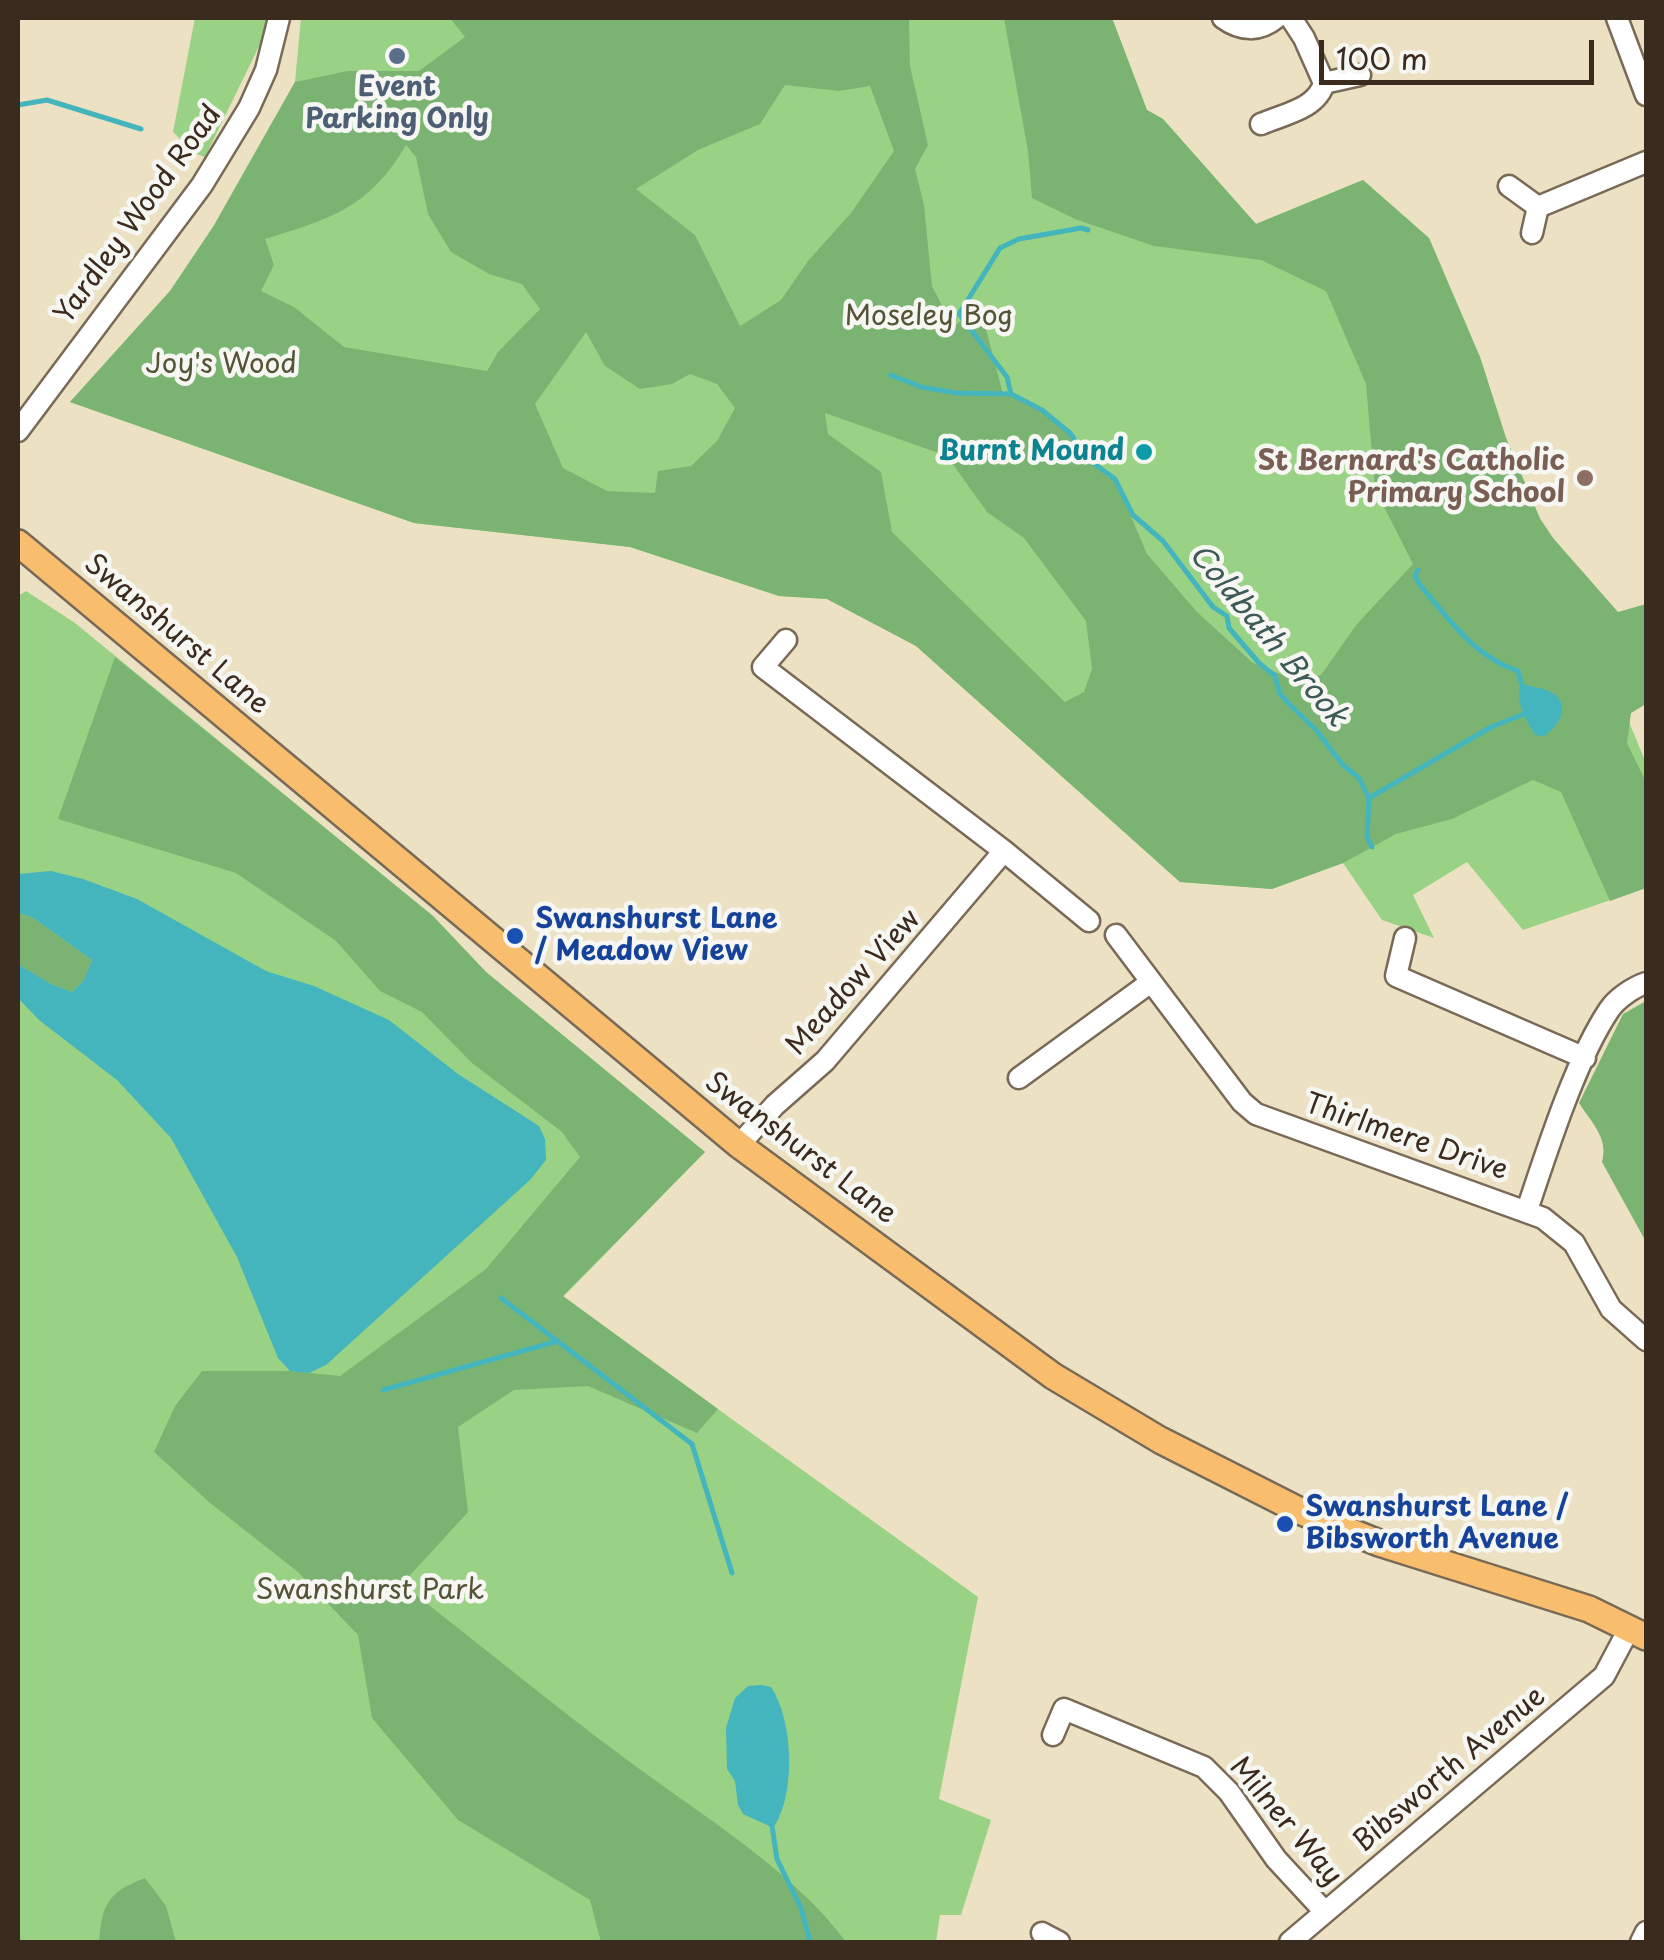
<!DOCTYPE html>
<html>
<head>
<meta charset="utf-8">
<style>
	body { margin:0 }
	#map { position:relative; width:1664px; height:1960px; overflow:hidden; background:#ece2c3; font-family:"Playpen Sans",sans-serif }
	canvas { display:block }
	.frame { position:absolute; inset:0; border:20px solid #3b2a1e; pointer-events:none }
	.scale { position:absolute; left:1319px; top:40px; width:275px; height:45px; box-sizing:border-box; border:5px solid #3b2a1e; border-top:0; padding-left:12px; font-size:30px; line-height:35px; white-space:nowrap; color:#3b2a1e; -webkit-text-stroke:8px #f6f6f2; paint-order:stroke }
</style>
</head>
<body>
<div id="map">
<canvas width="1664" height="1960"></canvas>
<div class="frame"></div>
<div class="scale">100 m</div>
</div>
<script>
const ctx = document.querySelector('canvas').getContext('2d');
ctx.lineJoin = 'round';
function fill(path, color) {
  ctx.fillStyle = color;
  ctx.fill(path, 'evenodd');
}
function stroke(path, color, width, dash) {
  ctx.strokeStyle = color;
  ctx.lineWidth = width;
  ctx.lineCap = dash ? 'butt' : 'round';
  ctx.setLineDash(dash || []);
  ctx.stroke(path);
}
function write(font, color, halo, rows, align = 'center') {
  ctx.font = font + ' "Playpen Sans",sans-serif';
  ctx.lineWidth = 9;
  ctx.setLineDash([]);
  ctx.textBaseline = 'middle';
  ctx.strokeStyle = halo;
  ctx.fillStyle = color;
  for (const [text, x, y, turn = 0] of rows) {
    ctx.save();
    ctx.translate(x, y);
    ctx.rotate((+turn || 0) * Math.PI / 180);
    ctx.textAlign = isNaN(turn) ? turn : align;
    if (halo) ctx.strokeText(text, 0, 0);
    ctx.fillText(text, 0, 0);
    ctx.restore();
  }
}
const green = new Path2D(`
	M 195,18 L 266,18 L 265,34 L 205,157 L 194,153 L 173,132 Z
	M 301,18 L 1112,18 L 1147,110 L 1163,119 L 1256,224 L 1363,180 L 1429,238 L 1480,357 L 1506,438 L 1540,518 L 1553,538 L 1646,763 L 1646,888 L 1523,930 L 1467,862 L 1413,895 L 1434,938 L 1382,920 L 1343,863 L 1272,889 L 1180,882 L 916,646 L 827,599 L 779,596 L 630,547 L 414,523 L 70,402 L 170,291 L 213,227 L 295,82 Z
	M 26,591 L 75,623 L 433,916 L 486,972 L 705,1152 L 563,1297 L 978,1597 L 939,1799 L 991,1820 L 961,1915 L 940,1915 L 936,1942 L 18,1942 L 18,596 Z`);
const forest = new Path2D(`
	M 450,18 L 909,18 L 910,66 L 928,145 L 915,169 L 924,205 L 932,286 L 953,327 L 980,306 L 1003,394 L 1019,396 L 1042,410 L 1070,433 L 1089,460 L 1115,479 L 1147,554 L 1197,612 L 1253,663 L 1293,679 L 1321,675 L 1357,624 L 1413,564 L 1375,489 L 1366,384 L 1326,291 L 1261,260 L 1154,246 L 1075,219 L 1032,198 L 1028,151 L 1004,18 L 1112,18 L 1147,110 L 1163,119 L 1256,224 L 1363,180 L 1429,238 L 1480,357 L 1506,438 L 1540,519 L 1553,538 L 1618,612 L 1646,604 L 1646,704 L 1631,713 L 1627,743 L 1646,782 L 1646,888 L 1610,901 L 1561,792 L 1533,780 L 1452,819 L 1396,834 L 1343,863 L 1272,889 L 1180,882 L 916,646 L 827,599 L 779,596 L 630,547 L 414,523 L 70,402 L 170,291 L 213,227 L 295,82 L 348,71 L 419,71 L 465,37 ZM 785,85 L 839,91 L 870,86 L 894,151 L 851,213 L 808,261 L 781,300 L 740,326 L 695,235 L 636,189 L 698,150 L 760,124 ZM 406,145 L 416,157 L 428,214 L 451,252 L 489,274 L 522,284 L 540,309 L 498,352 L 487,371 L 344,347 L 294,307 L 261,291 L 274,265 L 265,239 C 331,219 370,207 406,145 ZM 586,332 L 605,366 L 640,389 L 672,384 L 690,374 L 717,384 L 735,408 L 717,441 L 691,466 L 658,471 L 655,493 L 607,491 L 563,468 L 535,404 ZM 825,413 L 947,456 L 987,512 L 1024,538 L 1086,621 L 1092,669 L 1084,692 L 1065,702 L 892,532 L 881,472 L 828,434 Z
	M 115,657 L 433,916 L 486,972 L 705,1152 L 563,1296 L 718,1409 L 697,1433 L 588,1386 L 514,1390 L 458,1427 L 468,1512 L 402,1584 C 478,1643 553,1705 630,1762 C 700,1814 795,1872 846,1942 L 601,1942 L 590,1900 L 458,1820 L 372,1718 L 358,1635 L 298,1572 L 209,1502 L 154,1452 L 175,1406 L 202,1371 L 290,1371 L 340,1376 L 486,1269 L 580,1157 L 562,1132 L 472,1063 L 422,1012 L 380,991 L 336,941 L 236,873 L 58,819 Z
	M 18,913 L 32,917 L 92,960 L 84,980 L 72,992 L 51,984 L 18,964 Z
	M 1646,1001 L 1646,1242 L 1602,1162 C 1609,1138 1591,1122 1579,1103 L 1623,1014 Z
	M 145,1878 L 166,1906 L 176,1942 L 99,1942 C 102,1904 108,1892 145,1878 Z`);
const water = new Path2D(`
	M 1521,682 C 1530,688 1536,686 1546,690 C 1573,699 1562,725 1544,736 L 1535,735 C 1526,719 1514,701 1521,682 Z
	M 51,871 L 83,879 L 137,899 L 266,971 L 314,986 L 389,1020 L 458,1074 L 539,1126 L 545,1139 L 546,1160 L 530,1180 L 326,1365 L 309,1373 L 290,1371 L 278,1358 L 237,1257 L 171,1138 L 117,1080 L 39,1020 L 18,998 L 18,964 L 51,984 L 72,992 L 84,980 L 92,960 L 32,917 L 18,913 L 18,874 Z
	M 762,1685 L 771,1687 C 793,1720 796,1791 775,1825 L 769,1826 L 743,1814 L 738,1805 L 735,1781 L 727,1769 L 726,1728 L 735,1698 L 748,1686 Z`);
const stream = new Path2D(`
	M 18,105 L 47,100 L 141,129
	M 891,375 L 921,387 L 957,393 L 1011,394 L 1042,410 L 1070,433 L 1089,460 L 1115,479 L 1133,515 L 1163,541 L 1213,607 L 1227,616 L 1229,628 L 1259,663 L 1275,676 L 1280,694 L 1289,704 L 1316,730 L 1343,765 L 1359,778 L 1369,798 L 1367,837 L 1372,847
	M 1011,394 L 1007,377 L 959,314 L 1000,248 L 1019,239 L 1081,228 L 1088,230
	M 1418,570 L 1415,576 L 1420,585 C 1450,620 1473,656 1518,671 L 1521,682
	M 1369,798 L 1491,727 L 1524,714
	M 501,1298 L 692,1444 L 732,1573
	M 383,1390 L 558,1341
	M 772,1826 L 777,1859 L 801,1908 L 810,1942`);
const minor = new Path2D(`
	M 1223,18 C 1241,31 1259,32 1276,18
	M 1291,18 L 1304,38 L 1324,83 L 1360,75
	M 1617,18 L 1646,95
	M 1261,124 C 1284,114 1317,109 1324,83
	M 1509,186 L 1538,207
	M 1532,233 L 1538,207 L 1646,162
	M 18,431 L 202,185 L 249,108 L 266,70 L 279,18
	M 786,640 L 763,667 L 1004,851
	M 1116,935 L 1242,1102 L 1256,1114 L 1543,1218 L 1574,1243 L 1611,1309 L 1646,1340
	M 1405,938 L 1396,976 L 1585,1058
	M 1019,1078 L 1151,982
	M 739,1145 L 775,1105 L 825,1061 L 1004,851 L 1089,921
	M 1527,1210 C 1547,1151 1575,1061 1609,1010 C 1617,998 1634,987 1646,983
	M 1053,1735 L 1064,1709 L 1204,1767 L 1229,1792 L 1276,1859 L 1325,1912
	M 1042,1933 L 1059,1942
	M 1290,1942 L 1604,1676 L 1630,1627
	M 1641,1942 L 1646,1932`);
const major = new Path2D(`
	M 18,543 L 739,1145 L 1053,1376 L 1160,1440 L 1302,1512 L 1379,1543 L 1589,1609 L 1646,1637`);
const markers = [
	[397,56,10,"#5c6f8a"],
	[1144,452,10,"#0f9aa8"],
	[1585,478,10,"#8d6e63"],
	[515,936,10,"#1a4fb4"],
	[1285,1524,10,"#1a4fb4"]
];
const serviceNames = [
	["Event",397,88],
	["Parking Only",397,120]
];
const streetNames = [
	["Yardley Wood Road",139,215,-54],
	["Swanshurst Lane",176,635,40],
	["Meadow View",854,983,-48],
	["Thirlmere Drive",1406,1138,19],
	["Swanshurst Lane",800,1149,37],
	["Bibsworth Avenue",1450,1770,-40],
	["Milner Way",1285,1822,50]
];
const parkNames = [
	["Moseley Bog",929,317],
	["Joy's Wood",221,365],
	["Swanshurst Park",370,1591]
];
const cultureNames = [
	["Burnt Mound",1124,452]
];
const educationNames = [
	["St Bernard's Catholic",1565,462],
	["Primary School",1565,494]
];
const transitNames = [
	["Swanshurst Lane",535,920],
	["/ Meadow View",535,952],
	["Swanshurst Lane /",1305,1508],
	["Bibsworth Avenue",1305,1540]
];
const waterNames = [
	["Coldbath Brook",1267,636,50]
];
fill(green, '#9ad285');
fill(forest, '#7bb472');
fill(water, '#44b4bd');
stroke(stream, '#44b4bd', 5);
stroke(minor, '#796a58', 25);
stroke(major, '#796a58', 30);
stroke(minor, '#fff', 20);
stroke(major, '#f9be6d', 25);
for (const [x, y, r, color] of markers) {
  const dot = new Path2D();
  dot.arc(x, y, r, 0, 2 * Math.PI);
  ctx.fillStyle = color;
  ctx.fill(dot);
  stroke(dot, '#f6f6f2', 4);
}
write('bold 28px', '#4e5e75', '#f6f6f2', serviceNames);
write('28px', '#3b2a1e', '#f6f6f2', streetNames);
write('28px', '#535438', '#f6f6f2', parkNames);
write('bold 28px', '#0d838f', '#f6f6f2', cultureNames, 'right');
write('bold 28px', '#785e54', '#f6f6f2', educationNames, 'right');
write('bold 28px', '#164399', '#f6f6f2', transitNames, 'left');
write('italic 30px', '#3e5a56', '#f6f6f2', waterNames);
</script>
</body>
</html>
